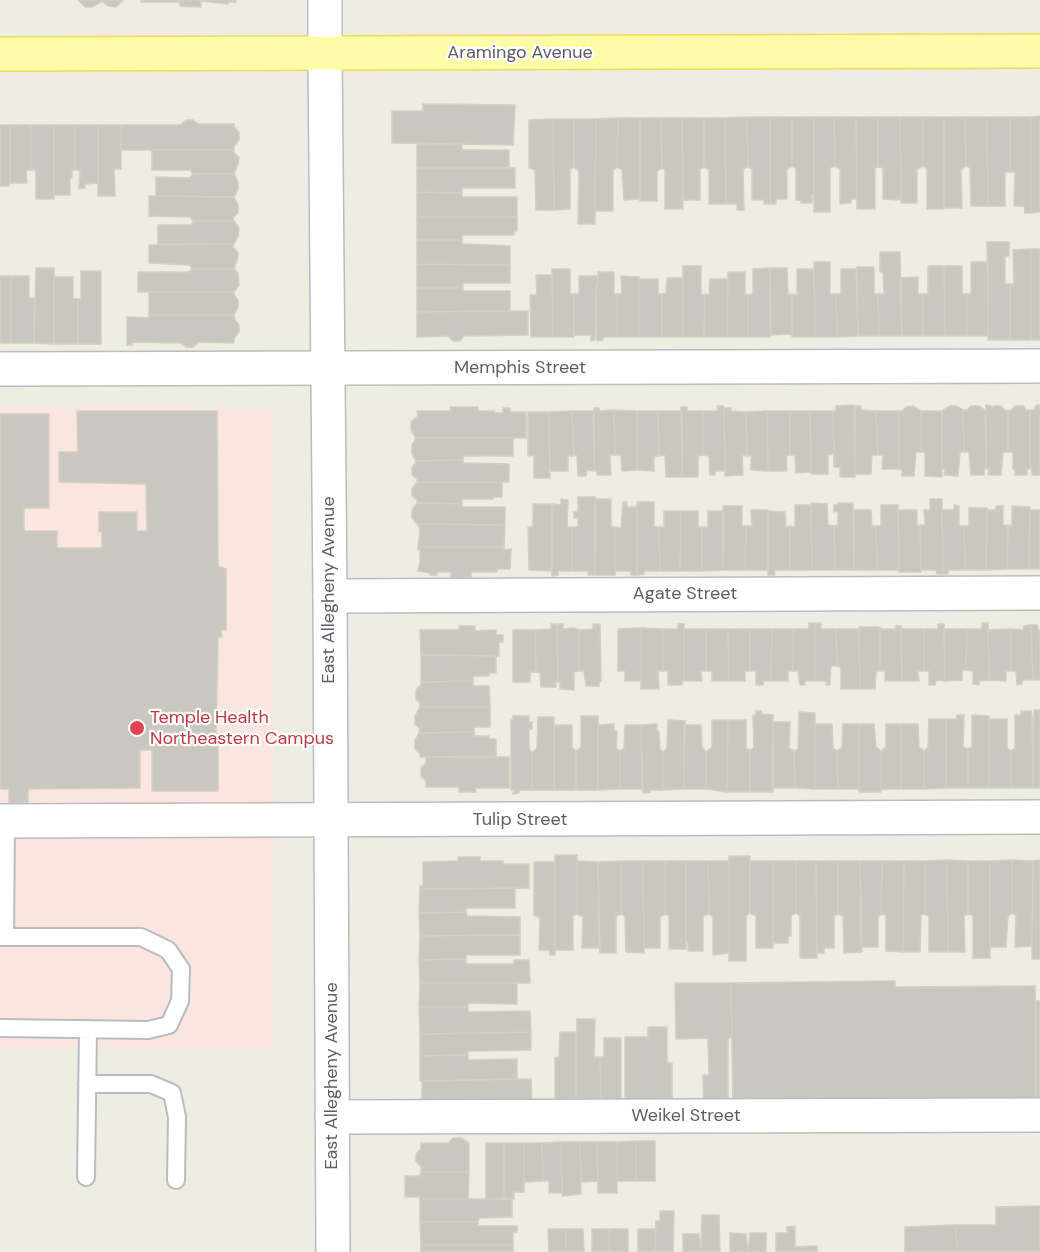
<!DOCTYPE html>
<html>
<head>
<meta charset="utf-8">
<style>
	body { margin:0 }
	canvas { display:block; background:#eeede3 }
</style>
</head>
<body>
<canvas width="1040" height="1252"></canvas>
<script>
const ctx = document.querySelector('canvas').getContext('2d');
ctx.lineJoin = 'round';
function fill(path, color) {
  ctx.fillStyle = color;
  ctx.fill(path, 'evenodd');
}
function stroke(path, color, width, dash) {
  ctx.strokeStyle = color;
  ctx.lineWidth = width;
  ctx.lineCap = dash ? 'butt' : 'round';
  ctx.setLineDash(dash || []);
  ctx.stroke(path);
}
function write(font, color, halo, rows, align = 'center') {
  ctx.font = font + ' "DM Sans",sans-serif';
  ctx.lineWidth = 4.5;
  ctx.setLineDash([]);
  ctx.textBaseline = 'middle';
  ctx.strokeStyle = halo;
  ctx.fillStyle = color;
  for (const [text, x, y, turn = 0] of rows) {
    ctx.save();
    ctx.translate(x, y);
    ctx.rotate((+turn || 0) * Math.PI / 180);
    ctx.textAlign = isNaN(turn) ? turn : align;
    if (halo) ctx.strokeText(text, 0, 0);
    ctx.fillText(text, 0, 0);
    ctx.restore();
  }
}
const medical = new Path2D(`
	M 0,407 L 274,409 L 274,1049 L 0,1048 Z`);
const building = new Path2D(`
	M 78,0 L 101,0 L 101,2 L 92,7 L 85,7 Z
	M 101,0 L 123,0 L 116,7 L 108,6 Z
	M 141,0 L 236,0 L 236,2 L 228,2 L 228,4 L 201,1 L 201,7 L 180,6 L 180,2 L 141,2 Z
	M 423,104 L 515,105 L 513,145 L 392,143 L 392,111 L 423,111 Z
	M 1040,116 L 1040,212 L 1031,213 L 1031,117 Z
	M 747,117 L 748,167 L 743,169 L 744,210 L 737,210 L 737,204 L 726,204 L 725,118 Z
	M 747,117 L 770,117 L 770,204 L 764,204 L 764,200 L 752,200 L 752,169 L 748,167 Z
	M 770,117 L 792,117 L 792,166 L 787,169 L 787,199 L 776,199 L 776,204 L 770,204 Z
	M 792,117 L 814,117 L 814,194 L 812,194 L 812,203 L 801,203 L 801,200 L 796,200 L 796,169 L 792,166 Z
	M 814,117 L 834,117 L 835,166 L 830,168 L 830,212 L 814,212 Z
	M 834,117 L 856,117 L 857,199 L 851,199 L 851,203 L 840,204 L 840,169 L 835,166 Z
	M 856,117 L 878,117 L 878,167 L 875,168 L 875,209 L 857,209 Z
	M 878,117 L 900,117 L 901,200 L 883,199 L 883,168 L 878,167 Z
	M 900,117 L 923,117 L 923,166 L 917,169 L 917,203 L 901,203 Z
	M 923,117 L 944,117 L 944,209 L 927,209 L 927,169 L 923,166 Z
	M 944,117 L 965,117 L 966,166 L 961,169 L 962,208 L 944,208 Z
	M 965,117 L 987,117 L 988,206 L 971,206 L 970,168 L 966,166 Z
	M 987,117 L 1010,117 L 1010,172 L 1005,172 L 1005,206 L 988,206 Z
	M 1010,117 L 1031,117 L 1031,213 L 1025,213 L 1024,206 L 1014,206 L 1015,172 L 1010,172 Z
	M 618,118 L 617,167 L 613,170 L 613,211 L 595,211 L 596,119 Z
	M 618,118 L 640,118 L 640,199 L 624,200 L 622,170 L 617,167 Z
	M 640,118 L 661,118 L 662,168 L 657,171 L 657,201 L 640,201 Z
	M 661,118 L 682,118 L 683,209 L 665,209 L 665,170 L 662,168 Z
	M 682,118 L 704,118 L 704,167 L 700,169 L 700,200 L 683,200 Z
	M 704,118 L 725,118 L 726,204 L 709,204 L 709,169 L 704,167 Z
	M 553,119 L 554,210 L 536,210 L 535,170 L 529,168 L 529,120 Z
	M 553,119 L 574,119 L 574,167 L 570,169 L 570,209 L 554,210 Z
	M 574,119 L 596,119 L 595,224 L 578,224 L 579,171 L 574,167 Z
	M 186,120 L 193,120 L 198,124 L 234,124 L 234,127 L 239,132 L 239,140 L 234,146 L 234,150 L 121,150 L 121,125 L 181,125 Z
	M 0,125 L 10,125 L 10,183 L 9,186 L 0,186 Z
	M 10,125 L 31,125 L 31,170 L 26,170 L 27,183 L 10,183 Z
	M 31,125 L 54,125 L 54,199 L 36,199 L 36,170 L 31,170 Z
	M 54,125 L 75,125 L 75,170 L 72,170 L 72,177 L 70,178 L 70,195 L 54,195 Z
	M 75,125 L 98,125 L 98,183 L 85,184 L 85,188 L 79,189 L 80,170 L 75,170 Z
	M 98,125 L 121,125 L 121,169 L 114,169 L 115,196 L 98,196 Z
	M 417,144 L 462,144 L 462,150 L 509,150 L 509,168 L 417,168 Z
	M 152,150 L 234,150 L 234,153 L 239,157 L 238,164 L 234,174 L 193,174 L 190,170 L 152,170 Z
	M 417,168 L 515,168 L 515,188 L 462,188 L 462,193 L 417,192 Z
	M 193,174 L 234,174 L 238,182 L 238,189 L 234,197 L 156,196 L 156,177 L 190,178 Z
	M 417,192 L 462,193 L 462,197 L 517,197 L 517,217 L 417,217 Z
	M 149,196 L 234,197 L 238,205 L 238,213 L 233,218 L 234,221 L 193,221 L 190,217 L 149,216 Z
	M 417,217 L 517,217 L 517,231 L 514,231 L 514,235 L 462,235 L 462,240 L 417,240 Z
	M 194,221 L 234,221 L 239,228 L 238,237 L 234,244 L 158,244 L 158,225 L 191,225 Z
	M 417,240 L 462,240 L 462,244 L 510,246 L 510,265 L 417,264 Z
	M 987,242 L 1009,242 L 1009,256 L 1005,256 L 1005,284 L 1010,284 L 1010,340 L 988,340 Z
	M 234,244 L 233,247 L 238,253 L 237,261 L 234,269 L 192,269 L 190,265 L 149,263 L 149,245 Z
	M 1031,249 L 1040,249 L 1040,340 L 1031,340 Z
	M 1031,249 L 1031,340 L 1010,340 L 1010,284 L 1014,285 L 1013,250 Z
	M 880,252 L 900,252 L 902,336 L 879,336 L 878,294 L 884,294 L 883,272 L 880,272 Z
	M 814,262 L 830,262 L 830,294 L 836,294 L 837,337 L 815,337 Z
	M 971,262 L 988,262 L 988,336 L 967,336 L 967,294 L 971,294 Z
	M 417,264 L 510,265 L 510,283 L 463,283 L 463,288 L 417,288 Z
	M 683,266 L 701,266 L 701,295 L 705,294 L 704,337 L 683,337 Z
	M 928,266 L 944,266 L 945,336 L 923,336 L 923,294 L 928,294 Z
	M 944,266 L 962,266 L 962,294 L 967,294 L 967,336 L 945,336 Z
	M 857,267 L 874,267 L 874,294 L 878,294 L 879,336 L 858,336 Z
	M 36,268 L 54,268 L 54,344 L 34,343 Z
	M 770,268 L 787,268 L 788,295 L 792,294 L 792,334 L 771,335 Z
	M 770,268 L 770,337 L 748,337 L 748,295 L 753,294 L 753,269 Z
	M 192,269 L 234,269 L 238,273 L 239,285 L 234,292 L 138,292 L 138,272 L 189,272 Z
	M 552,269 L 570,269 L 570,294 L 574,294 L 574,337 L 553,337 Z
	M 797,269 L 814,269 L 815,337 L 792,337 L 792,294 L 797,295 Z
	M 841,269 L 856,269 L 858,336 L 837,337 L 836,294 L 841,294 Z
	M 81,271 L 101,271 L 101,344 L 78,344 L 78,299 L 81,299 Z
	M 598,272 L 614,272 L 614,294 L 617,294 L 617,337 L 603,337 L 603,340 L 597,341 L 596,285 L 598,285 Z
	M 728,272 L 745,272 L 745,295 L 748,295 L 748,337 L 727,337 Z
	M 536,275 L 552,275 L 553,337 L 531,337 L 530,295 L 537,295 Z
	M 0,276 L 11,276 L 11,343 L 0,343 Z
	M 11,276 L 29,276 L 29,298 L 34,298 L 34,343 L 11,343 Z
	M 579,276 L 598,276 L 598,285 L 596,285 L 595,340 L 591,341 L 591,335 L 574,335 L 574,294 L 579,294 Z
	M 621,276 L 639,277 L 639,337 L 617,337 L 617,294 L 622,294 Z
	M 54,277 L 73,277 L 73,299 L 78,299 L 78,344 L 54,344 Z
	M 918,277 L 918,294 L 923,294 L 923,336 L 902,336 L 900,278 Z
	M 667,278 L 683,278 L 683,337 L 662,337 L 662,294 L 666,293 Z
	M 639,279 L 658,279 L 658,294 L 662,294 L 662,337 L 639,337 Z
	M 710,279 L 727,279 L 727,337 L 704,337 L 705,294 L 709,295 Z
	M 417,288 L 463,288 L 463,291 L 510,291 L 510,311 L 417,312 Z
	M 149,292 L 234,292 L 234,295 L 238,300 L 238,307 L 234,315 L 149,315 Z
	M 510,311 L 528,311 L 528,335 L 464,336 L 460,341 L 453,341 L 448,336 L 417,337 L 417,312 Z
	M 149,315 L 234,315 L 235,320 L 239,325 L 239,332 L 234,338 L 234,343 L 199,342 L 193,347 L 186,347 L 181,343 L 132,342 L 132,345 L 127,345 L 127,317 L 149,318 Z
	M 854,405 L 855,477 L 840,477 L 840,467 L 834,467 L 833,411 L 836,411 L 836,406 Z
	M 986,405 L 991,406 L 992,408 L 994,406 L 1001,406 L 1004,410 L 1008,411 L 1008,452 L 1003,452 L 1001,475 L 988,475 L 989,469 L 986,469 Z
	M 1037,405 L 1040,405 L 1040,475 L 1032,475 L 1032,469 L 1030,469 L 1030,410 L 1033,410 Z
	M 717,406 L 723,406 L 724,408 L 725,471 L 715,471 L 715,475 L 710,475 L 709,456 L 703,455 L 703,411 L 718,411 Z
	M 855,406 L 861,406 L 861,410 L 876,411 L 878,455 L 872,455 L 871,474 L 855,474 Z
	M 913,406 L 921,411 L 921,452 L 916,452 L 914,476 L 902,476 L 902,469 L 899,469 L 899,411 L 902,411 L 906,407 Z
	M 950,406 L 957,406 L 963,410 L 964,452 L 960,452 L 958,476 L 944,475 L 945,469 L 942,469 L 942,411 Z
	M 971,406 L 979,406 L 985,410 L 986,469 L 984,469 L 984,475 L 971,475 L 969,452 L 964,452 L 963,410 L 967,410 Z
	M 1015,406 L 1023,406 L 1026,410 L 1030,410 L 1030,469 L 1027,469 L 1027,475 L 1015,475 L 1015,469 L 1013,469 L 1013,452 L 1008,452 L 1008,411 L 1012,410 Z
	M 450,407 L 478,407 L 478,411 L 494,411 L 494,413 L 503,413 L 503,408 L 510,408 L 510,412 L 526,412 L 526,438 L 416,438 L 411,430 L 411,422 L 418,416 L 417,411 L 451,411 Z
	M 681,407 L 687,407 L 687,411 L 703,411 L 703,455 L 698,456 L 698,477 L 682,477 Z
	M 594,408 L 599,408 L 599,411 L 614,410 L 615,455 L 610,455 L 611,475 L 597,475 L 597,471 L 594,471 Z
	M 724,408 L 731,408 L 731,411 L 746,412 L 747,456 L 742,455 L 743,475 L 725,476 Z
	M 614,410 L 637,411 L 637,470 L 622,471 L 621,455 L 615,455 Z
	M 77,411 L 217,411 L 218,566 L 226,569 L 226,630 L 221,630 L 222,637 L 218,637 L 216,740 L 218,740 L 218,791 L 152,791 L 152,750 L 140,750 L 140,788 L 28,789 L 28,802 L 9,803 L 9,789 L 0,789 L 0,414 L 49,414 L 49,508 L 24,508 L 24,531 L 57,531 L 57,548 L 102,548 L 102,531 L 99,532 L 99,512 L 137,512 L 137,531 L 147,531 L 146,484 L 59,482 L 59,452 L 78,452 Z
	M 572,411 L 574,456 L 568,456 L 568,471 L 550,471 L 549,412 Z
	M 572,411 L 593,411 L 594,471 L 587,470 L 586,476 L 578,476 L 577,455 L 574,456 Z
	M 637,411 L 658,411 L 659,456 L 654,456 L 654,471 L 637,470 Z
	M 658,411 L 682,411 L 682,477 L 666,477 L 665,455 L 659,456 Z
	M 767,411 L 768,471 L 751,470 L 751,455 L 747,456 L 746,412 Z
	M 767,411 L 790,411 L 790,455 L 786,456 L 787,471 L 768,471 Z
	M 790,411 L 810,411 L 811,472 L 796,473 L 795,455 L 790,455 Z
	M 810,411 L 833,411 L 834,454 L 828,455 L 828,474 L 811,474 Z
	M 876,411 L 899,411 L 899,469 L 882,469 L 883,455 L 878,455 Z
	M 921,411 L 942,411 L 942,477 L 925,476 L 925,452 L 921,452 Z
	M 528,412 L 549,412 L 550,478 L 534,478 L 534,455 L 528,456 Z
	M 416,438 L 513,438 L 513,456 L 463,456 L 463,460 L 416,461 L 412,453 L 412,445 Z
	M 463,460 L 463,463 L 509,464 L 509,482 L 417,482 L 417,479 L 412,475 L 412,468 L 416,461 Z
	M 417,482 L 502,482 L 502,497 L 494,497 L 493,499 L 462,499 L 462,504 L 417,503 L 417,500 L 412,496 L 412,489 Z
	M 578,497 L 595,497 L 595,575 L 588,575 L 588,571 L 572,571 L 572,527 L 578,527 L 578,518 L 574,518 L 574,512 L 578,512 Z
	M 561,499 L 568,500 L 567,527 L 572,527 L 572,571 L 558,571 L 558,575 L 552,576 L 552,504 L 561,505 Z
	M 596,499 L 611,499 L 611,527 L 615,527 L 615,575 L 595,575 Z
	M 930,499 L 942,499 L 943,574 L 937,574 L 936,570 L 921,570 L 920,525 L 925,525 L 924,510 L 930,510 Z
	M 623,502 L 627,502 L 627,507 L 637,507 L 637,575 L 631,575 L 631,571 L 615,571 L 615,527 L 621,528 Z
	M 637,502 L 654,502 L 654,527 L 659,527 L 660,571 L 644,571 L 644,574 L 637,575 Z
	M 417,503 L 462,504 L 462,507 L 505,507 L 505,525 L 417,524 L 412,518 L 412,510 Z
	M 811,503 L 827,504 L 828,525 L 834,526 L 835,570 L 812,570 Z
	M 838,503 L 853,503 L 854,570 L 835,570 L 834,526 L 838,525 L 838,511 L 834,512 L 834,505 L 838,505 Z
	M 533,504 L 552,504 L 551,571 L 529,570 L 528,527 L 533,527 Z
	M 795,505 L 811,505 L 812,570 L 790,570 L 790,526 L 795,527 Z
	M 881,505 L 898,505 L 899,570 L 877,570 L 876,526 L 881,526 Z
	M 954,505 L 959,506 L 959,526 L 964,526 L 965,570 L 948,570 L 948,574 L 943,574 L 942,510 L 954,510 Z
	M 723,506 L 742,506 L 742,526 L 746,526 L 745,570 L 723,570 Z
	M 996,506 L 1003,506 L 1003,526 L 1008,525 L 1007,569 L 986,570 L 987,510 L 996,510 Z
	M 1012,506 L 1030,507 L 1029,569 L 1007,569 L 1008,525 L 1012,526 Z
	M 969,508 L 987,508 L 986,570 L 965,570 L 964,526 L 969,526 Z
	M 751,510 L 768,510 L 768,570 L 745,570 L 746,526 L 752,526 Z
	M 854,510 L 871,510 L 872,526 L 876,526 L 877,570 L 854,570 Z
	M 898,510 L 917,510 L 917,526 L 920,525 L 921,572 L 899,572 Z
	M 1030,510 L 1040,510 L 1040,569 L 1029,569 Z
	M 664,511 L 681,511 L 680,571 L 660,571 L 659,527 L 664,527 Z
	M 681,511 L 698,511 L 698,527 L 702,527 L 702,571 L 680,571 Z
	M 708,511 L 724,511 L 723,570 L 702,571 L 702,527 L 708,527 Z
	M 768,511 L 785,512 L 786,527 L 790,526 L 790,570 L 774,570 L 775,575 L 768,575 Z
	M 418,524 L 505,525 L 504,547 L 418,547 L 420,530 Z
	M 418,547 L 504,547 L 504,550 L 511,549 L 510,569 L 497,569 L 497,572 L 471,572 L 471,577 L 451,577 L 451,572 L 437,572 L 437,575 L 430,575 L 430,573 L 418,571 L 420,562 L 420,550 L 418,550 Z
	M 809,623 L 815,623 L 815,681 L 805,681 L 805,685 L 800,685 L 798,671 L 793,671 L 793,629 L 809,629 Z
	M 815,623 L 821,623 L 821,629 L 836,629 L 837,666 L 831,666 L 830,685 L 826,685 L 826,681 L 815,681 Z
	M 982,623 L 988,623 L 989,680 L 979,681 L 979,685 L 973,684 L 973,671 L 966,670 L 967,629 L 982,629 Z
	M 551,624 L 557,624 L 558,682 L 556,682 L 556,687 L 541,687 L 540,672 L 536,672 L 535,630 L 551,629 Z
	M 557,624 L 563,624 L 563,629 L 574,628 L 579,630 L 579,671 L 574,672 L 574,690 L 560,689 L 560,682 L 558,682 Z
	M 593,624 L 600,624 L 601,681 L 599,682 L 599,686 L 586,686 L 584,671 L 579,671 L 579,630 L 593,629 Z
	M 678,624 L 684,624 L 684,681 L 682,681 L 682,685 L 668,685 L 668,671 L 663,671 L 663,629 L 678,629 Z
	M 938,624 L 944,624 L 945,681 L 936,680 L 935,685 L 929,685 L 929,671 L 924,671 L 924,629 L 938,629 Z
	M 1031,625 L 1037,625 L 1038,630 L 1040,630 L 1040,680 L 1033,680 Z
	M 1031,625 L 1033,680 L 1022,680 L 1022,684 L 1017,685 L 1016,671 L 1011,671 L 1011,629 L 1023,630 L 1024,626 Z
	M 459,626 L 475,626 L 475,631 L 496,630 L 496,635 L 503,635 L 503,642 L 499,642 L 499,656 L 421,655 L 420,630 L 459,630 Z
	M 896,626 L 901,626 L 902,681 L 885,681 L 885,671 L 880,671 L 880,629 L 896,629 Z
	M 859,627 L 880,627 L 880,671 L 876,671 L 875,689 L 860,689 Z
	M 641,628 L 663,629 L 663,671 L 658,671 L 659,689 L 641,689 Z
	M 641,628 L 641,681 L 625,681 L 625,671 L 618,671 L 618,629 Z
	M 684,629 L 706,629 L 706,671 L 701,671 L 702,681 L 684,681 Z
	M 706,629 L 728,629 L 729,681 L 712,681 L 712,671 L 706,671 Z
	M 728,629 L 750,629 L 750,671 L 745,671 L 745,681 L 729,681 Z
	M 750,629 L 772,629 L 771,681 L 763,681 L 763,685 L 756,685 L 756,671 L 750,671 Z
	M 772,629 L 793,629 L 793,671 L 788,671 L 788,681 L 771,681 Z
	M 836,629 L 859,629 L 860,689 L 841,689 L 841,667 L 837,666 Z
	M 901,629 L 924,629 L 924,671 L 918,671 L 919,681 L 902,681 Z
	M 944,629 L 967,629 L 966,670 L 962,670 L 962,680 L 945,681 Z
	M 1011,629 L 1011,671 L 1006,671 L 1006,681 L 989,680 L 988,630 Z
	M 513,630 L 535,630 L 536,672 L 530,672 L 530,682 L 513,682 Z
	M 421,655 L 496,656 L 496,673 L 489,673 L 489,676 L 473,676 L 473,681 L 421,682 Z
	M 473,681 L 473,686 L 489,686 L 490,707 L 420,707 L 420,703 L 416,699 L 416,690 L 421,685 L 421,682 Z
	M 420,707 L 490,707 L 490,727 L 474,727 L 474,732 L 419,733 L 420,729 L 415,724 L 415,716 Z
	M 1034,710 L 1040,710 L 1040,788 L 1033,788 Z
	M 756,711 L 761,711 L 762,714 L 773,715 L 773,792 L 750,792 L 750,750 L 754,748 L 753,715 L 756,715 Z
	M 1021,711 L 1031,711 L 1032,716 L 1033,788 L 1011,788 L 1011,751 L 1015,748 L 1015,715 L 1021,715 Z
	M 799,712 L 815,713 L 815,789 L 795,788 L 794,751 L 798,749 Z
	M 957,715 L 964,715 L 963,747 L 968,749 L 968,788 L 946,788 L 946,719 L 957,719 Z
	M 972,715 L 989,716 L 989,788 L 968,788 L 968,749 L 972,747 Z
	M 513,716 L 529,716 L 529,722 L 532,722 L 532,729 L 529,728 L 529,748 L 532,753 L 532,790 L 519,790 L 519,793 L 513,794 L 514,790 L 511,790 L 511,720 L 513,720 Z
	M 581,716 L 598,716 L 598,790 L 576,790 L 576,751 L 581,748 Z
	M 538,717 L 554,717 L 554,790 L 532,790 L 532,753 L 537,748 Z
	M 929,719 L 946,719 L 946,788 L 924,789 L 924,751 L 928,747 Z
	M 989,719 L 1007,719 L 1007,748 L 1011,751 L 1011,788 L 989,788 Z
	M 668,720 L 685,721 L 684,789 L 663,790 L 663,752 L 667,748 Z
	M 712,720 L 728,720 L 727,792 L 706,789 L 706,752 L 712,747 Z
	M 728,720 L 746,720 L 746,748 L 750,750 L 750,792 L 727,792 Z
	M 773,722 L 790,722 L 789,748 L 794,751 L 795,788 L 772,788 Z
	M 614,724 L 614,731 L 617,731 L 616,748 L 620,751 L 620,789 L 598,790 L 598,725 Z
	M 657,724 L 657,731 L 659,732 L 660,749 L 663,752 L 663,790 L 650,790 L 650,792 L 643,793 L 641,725 Z
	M 815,724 L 832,724 L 833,748 L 837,751 L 838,789 L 815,789 Z
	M 843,724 L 859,724 L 859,789 L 838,789 L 837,751 L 842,748 Z
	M 859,724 L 874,724 L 876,747 L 881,751 L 881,792 L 859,792 Z
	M 886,724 L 901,724 L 901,789 L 881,789 L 881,751 L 886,747 Z
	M 901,724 L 918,724 L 919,747 L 924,751 L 924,789 L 901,789 Z
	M 554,725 L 572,725 L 572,747 L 576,751 L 576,790 L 554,790 Z
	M 625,725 L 641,725 L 642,789 L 620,789 L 620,751 L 624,748 Z
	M 684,725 L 701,725 L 702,747 L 706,752 L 706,789 L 684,789 Z
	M 474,732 L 474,736 L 489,736 L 489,739 L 496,739 L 496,756 L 420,757 L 420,754 L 415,749 L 415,740 L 419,733 Z
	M 426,757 L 509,757 L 509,788 L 475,788 L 476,792 L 459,792 L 459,787 L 426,787 L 426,781 L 421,776 L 421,768 L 426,763 Z
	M 555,855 L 577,855 L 577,914 L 573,916 L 573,950 L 555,950 Z
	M 729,856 L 750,856 L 750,913 L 746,916 L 746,961 L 729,961 Z
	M 458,857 L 480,857 L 480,861 L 503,861 L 503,864 L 529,864 L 529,888 L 423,889 L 423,862 L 458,861 Z
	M 947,860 L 948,952 L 929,952 L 929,917 L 925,914 L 925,861 Z
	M 947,860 L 968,861 L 968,914 L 964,916 L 965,952 L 948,952 Z
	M 1012,860 L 1033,861 L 1032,946 L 1015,947 L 1016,915 L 1012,913 Z
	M 1012,860 L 1012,913 L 1008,916 L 1006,947 L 990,947 L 990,861 Z
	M 1040,860 L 1040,959 L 1032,959 L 1033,861 Z
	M 577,861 L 598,862 L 599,948 L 582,948 L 583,917 L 577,914 Z
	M 621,861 L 643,861 L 644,953 L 626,952 L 625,916 L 621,914 Z
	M 621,861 L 621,914 L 616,916 L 616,953 L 600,953 L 598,862 Z
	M 643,861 L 665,861 L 665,914 L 660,917 L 660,948 L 644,948 Z
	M 665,861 L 686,861 L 686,949 L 669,949 L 669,916 L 665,914 Z
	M 686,861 L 708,861 L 709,914 L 703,916 L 703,951 L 688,951 L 688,942 L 686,942 Z
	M 708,861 L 729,861 L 729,953 L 713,955 L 713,917 L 709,914 Z
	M 750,861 L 773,861 L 773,948 L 756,948 L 756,916 L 750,913 Z
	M 773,861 L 796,861 L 796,913 L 791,915 L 791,936 L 788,937 L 788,943 L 773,943 Z
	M 796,861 L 816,861 L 817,958 L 800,958 L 800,916 L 796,913 Z
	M 816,861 L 838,861 L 838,914 L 834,916 L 834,948 L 824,948 L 824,953 L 817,953 Z
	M 838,861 L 860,861 L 862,952 L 844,953 L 843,916 L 838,914 Z
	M 860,861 L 882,861 L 881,914 L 878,917 L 878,947 L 861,947 Z
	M 882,861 L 904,861 L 903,952 L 886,951 L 886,915 L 881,914 Z
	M 904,861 L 925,861 L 925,914 L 921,915 L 920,952 L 903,952 Z
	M 968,861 L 990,861 L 990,958 L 973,958 L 973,915 L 968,914 Z
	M 534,862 L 555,862 L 555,955 L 550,955 L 549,950 L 539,950 L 540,918 L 534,915 Z
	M 420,886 L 423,886 L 423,889 L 515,888 L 515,908 L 466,908 L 466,912 L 419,913 Z
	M 466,912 L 467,916 L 520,917 L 520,935 L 420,936 L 419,913 Z
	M 520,935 L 520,955 L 466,955 L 466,959 L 419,960 L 420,936 Z
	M 466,959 L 466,964 L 514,964 L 514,960 L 529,960 L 530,983 L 420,983 L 419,960 Z
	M 895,981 L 895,987 L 1035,986 L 1036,1103 L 733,1106 L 731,983 Z
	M 420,983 L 517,983 L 517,1004 L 468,1003 L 468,1007 L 419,1007 Z
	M 675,983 L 731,983 L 732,1037 L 728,1038 L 728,1106 L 704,1107 L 703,1075 L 709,1075 L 708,1038 L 676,1039 Z
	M 1036,1001 L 1040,1001 L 1040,1103 L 1036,1103 Z
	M 419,1007 L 468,1007 L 468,1012 L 530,1011 L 531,1032 L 420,1034 Z
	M 577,1019 L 595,1019 L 594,1057 L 600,1057 L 601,1103 L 576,1103 Z
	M 648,1027 L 667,1027 L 667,1063 L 672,1063 L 672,1105 L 625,1105 L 625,1037 L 648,1037 Z
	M 531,1032 L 531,1050 L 468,1051 L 468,1055 L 420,1056 L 420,1034 Z
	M 560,1032 L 576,1032 L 576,1103 L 555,1103 L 555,1058 L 559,1057 Z
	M 604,1038 L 621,1038 L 621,1103 L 601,1103 L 600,1057 L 604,1057 Z
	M 468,1055 L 468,1060 L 517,1059 L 517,1079 L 420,1081 L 420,1056 Z
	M 531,1079 L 532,1102 L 422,1106 L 422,1081 Z
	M 453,1138 L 461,1138 L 469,1143 L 469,1172 L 421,1172 L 421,1167 L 416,1161 L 416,1154 L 421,1149 L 421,1143 L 449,1143 Z
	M 636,1141 L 636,1181 L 617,1181 L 617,1142 Z
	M 636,1141 L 655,1141 L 655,1181 L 636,1181 Z
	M 561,1142 L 562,1193 L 549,1193 L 549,1181 L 543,1181 L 542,1143 Z
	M 561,1142 L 580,1142 L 581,1194 L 562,1196 Z
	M 580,1142 L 597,1142 L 598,1181 L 581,1182 Z
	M 597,1142 L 617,1142 L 617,1193 L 598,1193 Z
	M 486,1143 L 504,1143 L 504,1199 L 486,1199 Z
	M 504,1143 L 524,1143 L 524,1192 L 514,1192 L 514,1199 L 504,1199 Z
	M 524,1143 L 542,1143 L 543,1181 L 524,1182 Z
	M 421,1172 L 469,1172 L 468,1199 L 420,1199 L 420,1197 L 405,1197 L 405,1176 L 420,1176 Z
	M 420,1199 L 512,1199 L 512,1217 L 479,1218 L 478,1222 L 420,1222 Z
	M 1040,1206 L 1040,1252 L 957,1252 L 956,1225 L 996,1225 L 996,1207 Z
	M 660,1211 L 674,1211 L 673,1252 L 655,1252 L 656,1221 L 660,1221 Z
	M 702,1215 L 719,1215 L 720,1252 L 701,1252 Z
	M 420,1222 L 478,1222 L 478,1226 L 517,1226 L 517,1232 L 513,1232 L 513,1245 L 421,1245 Z
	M 956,1225 L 957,1252 L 905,1252 L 905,1227 Z
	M 795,1226 L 795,1252 L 776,1252 L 776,1233 L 787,1233 L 787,1227 Z
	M 548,1229 L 566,1229 L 566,1252 L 549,1252 Z
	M 566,1229 L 583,1229 L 584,1252 L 566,1252 Z
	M 592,1229 L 609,1229 L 609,1252 L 592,1252 Z
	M 609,1229 L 628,1229 L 628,1252 L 609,1252 Z
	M 638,1229 L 655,1229 L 655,1252 L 638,1252 Z
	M 730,1233 L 746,1234 L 748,1252 L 730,1252 Z
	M 750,1233 L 766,1233 L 766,1252 L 748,1252 Z
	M 683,1234 L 699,1234 L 699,1240 L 701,1239 L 701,1252 L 683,1252 Z
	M 421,1245 L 513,1245 L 513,1252 L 421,1252 Z
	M 817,1246 L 817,1252 L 795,1252 L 795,1247 Z`);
const service = new Path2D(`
	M 0,937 L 141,937 L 168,950 L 181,969 L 180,1001 L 169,1025 L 148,1030 L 0,1028
	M 5,937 L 6,821
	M 87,1084 L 151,1084 L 172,1093 L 177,1117 L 176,1180
	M 86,1177 L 88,1029`);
const minor = new Path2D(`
	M 0,369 L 1040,366
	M 330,596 L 1040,593
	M 0,821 L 1040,817
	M 332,1117 L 1040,1115`);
const tertiary = new Path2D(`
	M 325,54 L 325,0`);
const secondary = new Path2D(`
	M 325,54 L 330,596 L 333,1252`);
const primary = new Path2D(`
	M 0,54 L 1040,51`);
const markers = [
	[137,728,8,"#e0444e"]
];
const streetNames = [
	["Aramingo Avenue",520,53],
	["Memphis Street",520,368],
	["East Allegheny Avenue",329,590,-90],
	["Agate Street",685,594],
	["Tulip Street",520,820],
	["East Allegheny Avenue",332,1076,-90],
	["Weikel Street",686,1116]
];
const healthNames = [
	["Temple Health",150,718],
	["Northeastern Campus",150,739]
];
fill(medical, '#fbe5df');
fill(building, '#c9c7c0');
stroke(building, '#d3d0c1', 1.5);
stroke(service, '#bbbcc2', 20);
stroke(minor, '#bbbcc2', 36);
stroke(tertiary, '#bbbcc2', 36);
stroke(secondary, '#b9bbc2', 36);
stroke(primary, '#f3d958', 36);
stroke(service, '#fff', 16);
stroke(minor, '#fff', 33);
stroke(tertiary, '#fff', 33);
stroke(secondary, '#fff', 33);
stroke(primary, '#fffba7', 33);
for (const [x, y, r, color] of markers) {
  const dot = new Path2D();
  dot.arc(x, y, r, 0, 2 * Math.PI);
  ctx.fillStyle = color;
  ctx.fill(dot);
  stroke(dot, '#fff', 2);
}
write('18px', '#5b5e64', '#fff', streetNames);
write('18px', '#be3a42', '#fff', healthNames, 'left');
</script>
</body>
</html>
